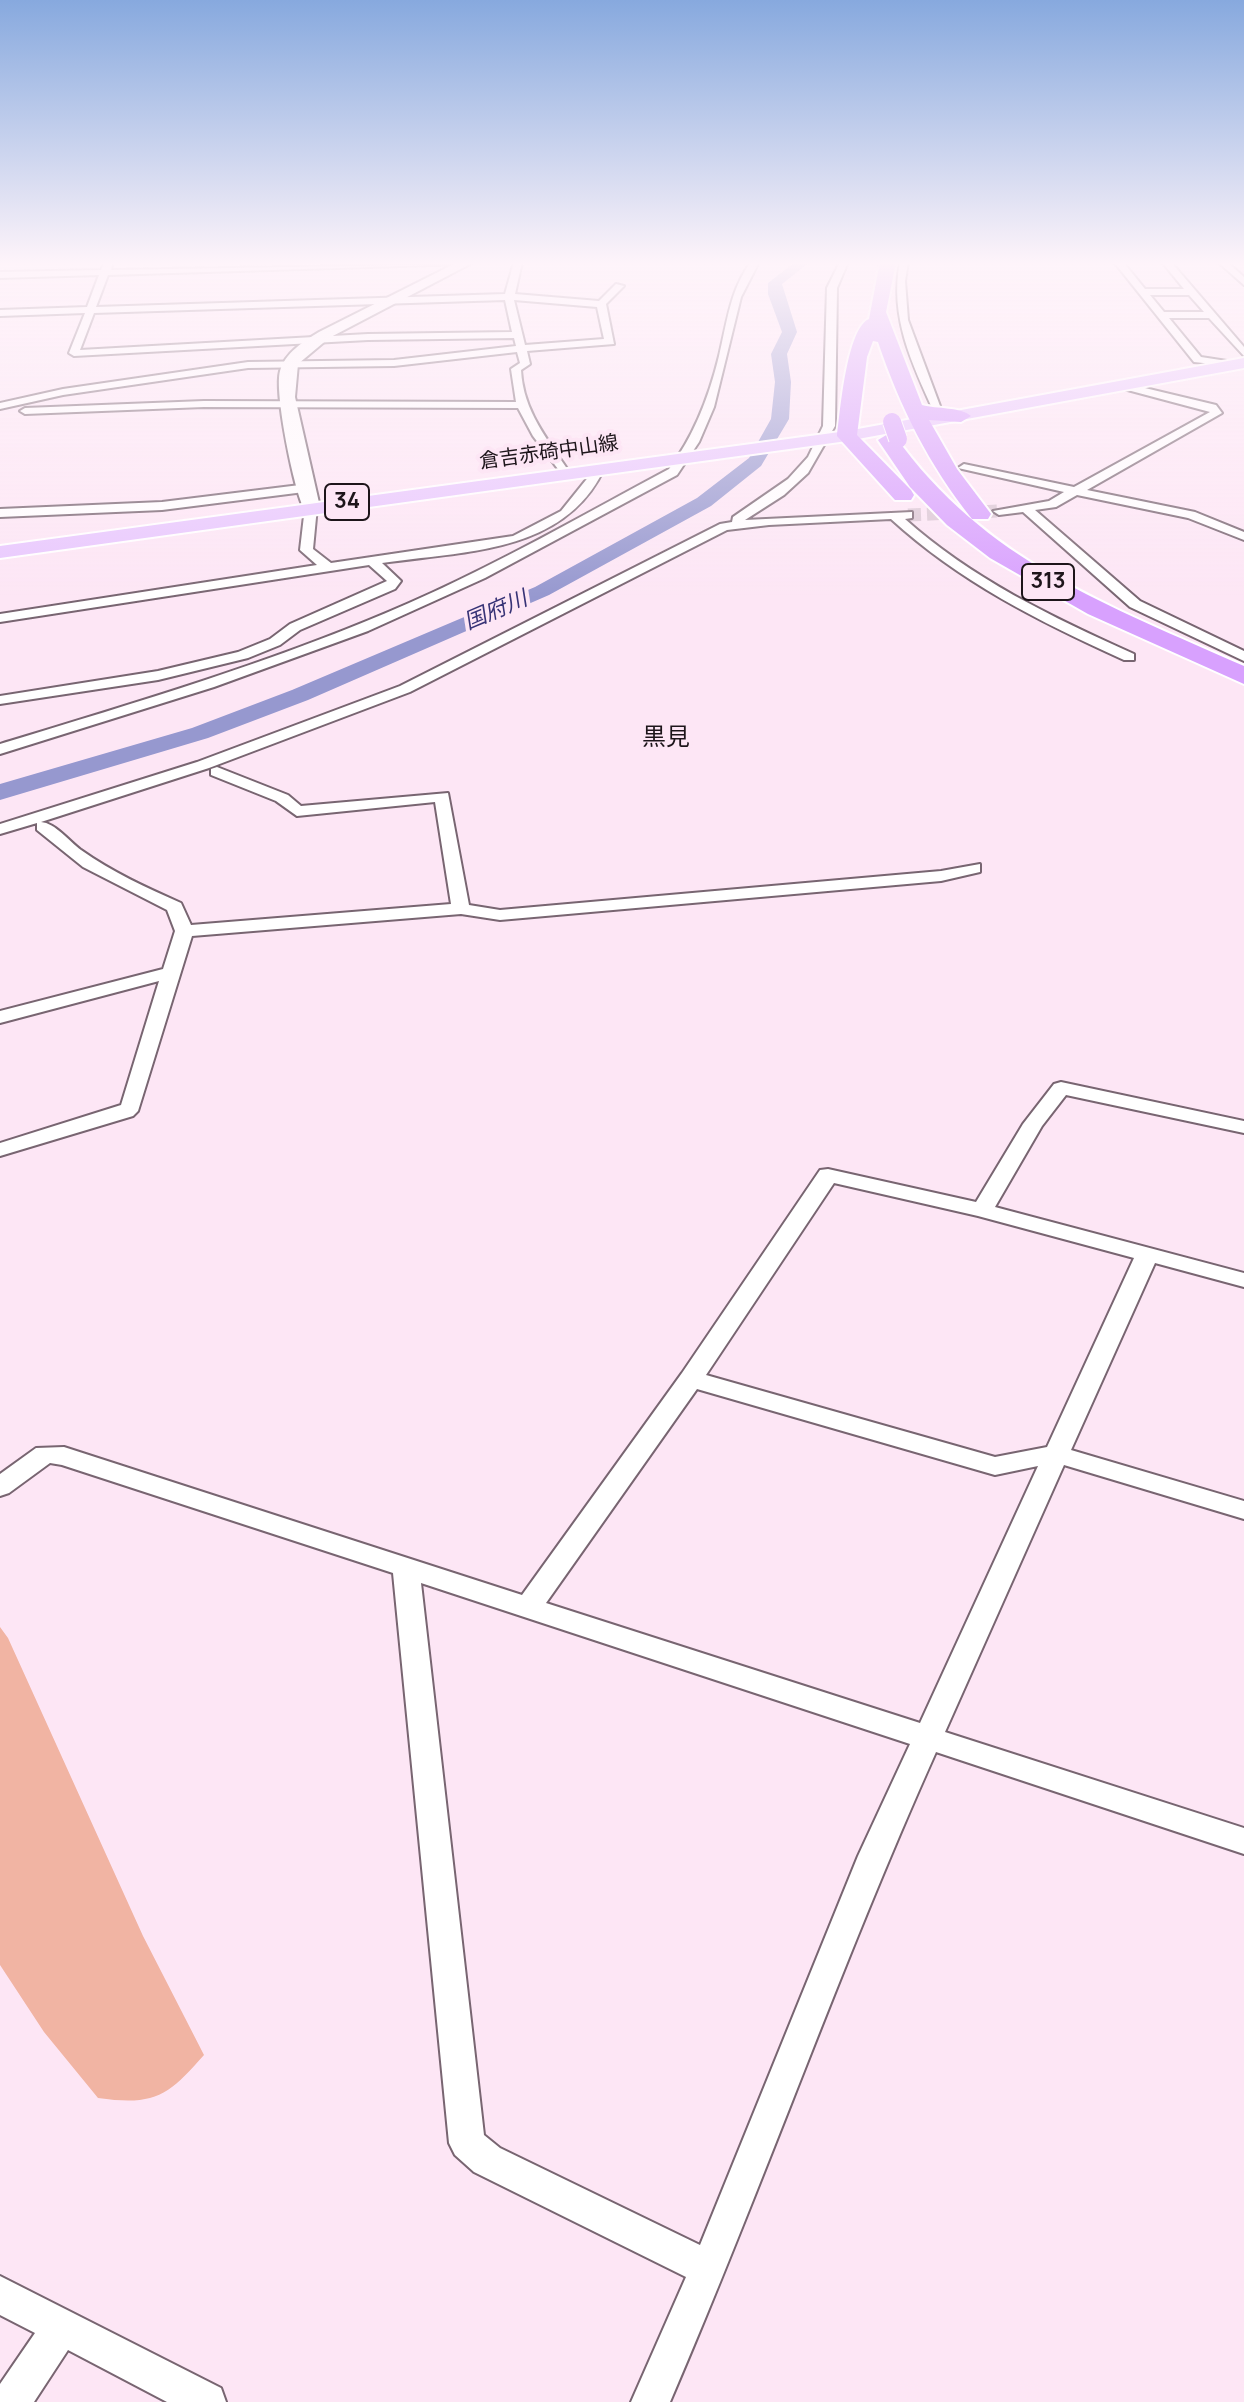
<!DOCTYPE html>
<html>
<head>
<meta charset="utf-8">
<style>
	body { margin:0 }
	canvas { display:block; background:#fde6f5 }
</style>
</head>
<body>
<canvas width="1244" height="2402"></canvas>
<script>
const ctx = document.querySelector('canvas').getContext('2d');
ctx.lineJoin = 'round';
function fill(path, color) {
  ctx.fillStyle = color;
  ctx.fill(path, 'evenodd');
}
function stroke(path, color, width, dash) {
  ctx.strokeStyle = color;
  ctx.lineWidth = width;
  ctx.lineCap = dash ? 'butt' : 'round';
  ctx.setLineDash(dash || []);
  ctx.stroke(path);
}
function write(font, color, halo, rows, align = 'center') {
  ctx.font = font + ' Manrope,"Noto Sans JP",sans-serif';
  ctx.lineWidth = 8;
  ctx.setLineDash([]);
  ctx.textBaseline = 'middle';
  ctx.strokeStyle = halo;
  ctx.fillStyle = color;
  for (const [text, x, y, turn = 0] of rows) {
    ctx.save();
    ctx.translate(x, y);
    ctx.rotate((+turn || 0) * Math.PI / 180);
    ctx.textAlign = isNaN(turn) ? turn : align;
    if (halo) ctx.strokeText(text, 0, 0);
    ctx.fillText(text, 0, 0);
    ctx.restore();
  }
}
const green = new Path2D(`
	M 0,1627 L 8,1638 L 143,1936 L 204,2055 C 168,2096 155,2106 98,2098 L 44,2032 L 0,1965 Z`);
const river = new Path2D(`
	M 795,262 L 810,262 L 782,284 L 797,332 L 787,354 L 791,382 L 789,419 L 761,466 L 711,506 L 549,595 L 308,700 L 208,738 L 0,800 L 0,784 L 192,728 L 292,690 L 535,587 L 697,498 L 749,458 L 771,419 L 775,382 L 771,354 L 782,332 L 768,294 L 768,283 Z`);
const streetTunnel = new Path2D(`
	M 908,515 L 999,511`);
const street = new Path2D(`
	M 105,262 L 113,262 L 111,270 L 467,264 L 108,275 L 96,307 L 505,294 L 514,262 L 522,262 L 515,294 L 599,301 L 616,284 L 624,286 L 606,304 L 614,344 L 527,351 L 530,364 L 521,370 C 523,411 548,440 570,473 L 564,477 L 533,436 L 518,408 L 204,407 L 25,414 L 20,411 L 25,408 L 204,401 L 516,402 L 511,369 L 520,363 L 517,352 L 394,366 L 248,368 L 63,395 L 0,409 L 0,403 L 63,389 L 248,362 L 394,360 L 516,346 L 514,338 L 368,340 L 74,356 L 69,353 L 85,313 L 0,316 L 0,310 L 87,307 L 99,275 L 0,278 L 0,272 L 101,270 ZM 505,300 L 512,332 L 368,334 L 80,350 L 94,313 ZM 514,300 L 597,307 L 604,339 L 525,345 Z
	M 751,262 L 759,262 L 741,297 L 714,407 L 699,442 L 677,475 L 485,578 L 368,631 L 214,687 L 0,754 L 0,744 C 138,702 277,661 409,603 C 498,564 583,515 669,469 C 694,436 709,397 719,356 C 727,323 730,290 751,262 Z
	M 840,262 L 848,262 L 837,288 L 835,426 L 808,473 L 784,495 L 745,520 L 912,512 L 912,518 L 905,519 C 972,579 1052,617 1134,654 L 1134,660 L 1124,660 C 1040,622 960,582 891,519 L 769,525 L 727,530 L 410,692 L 209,768 L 41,822 C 55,823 69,841 81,850 C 112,872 147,888 181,903 L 191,925 L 451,904 L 435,802 L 297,816 L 276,801 L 211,775 L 211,769 L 217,767 L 288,795 L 301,806 L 448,793 L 469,905 L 500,910 L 941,871 L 980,864 L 980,872 L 941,881 L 500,920 L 461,914 L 192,936 L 138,1111 L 133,1116 L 0,1156 L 0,1143 L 121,1105 L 159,981 L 0,1023 L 0,1011 L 163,969 L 175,931 L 167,910 L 83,867 L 37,830 L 37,823 L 0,834 L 0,824 L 197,762 L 400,686 L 720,524 L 732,522 L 733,517 L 788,479 L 808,457 L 823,426 L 827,288 Z
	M 900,262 L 908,262 L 905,281 L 908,320 L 943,414 L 934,412 C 912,364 889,316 900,262 Z
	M 1114,262 L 1123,262 L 1145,289 L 1184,289 L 1162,262 L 1171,262 L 1244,347 L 1244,356 L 1209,318 L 1169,318 L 1201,357 L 1240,363 L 1240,367 L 1194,362 ZM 1150,295 L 1189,295 L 1204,312 L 1164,312 Z
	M 1218,262 L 1227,262 L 1244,277 L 1244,285 Z
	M 1124,383 L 1216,405 L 1222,413 L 1087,490 L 1195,512 L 1244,532 L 1244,540 L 1188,518 L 1077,495 L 1056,507 L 1035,510 L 1140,601 L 1244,651 L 1244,661 L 1130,607 L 1023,512 L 999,515 L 993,511 L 1049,501 L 1064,492 L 958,468 L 964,464 L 1074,487 L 1210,412 L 1120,388 Z
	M 598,465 L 604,469 C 564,554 463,551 382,563 L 401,581 L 395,589 L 300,630 L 280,645 L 248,658 L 158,680 L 0,704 L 0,696 L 158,671 L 238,652 L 270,639 L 290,624 L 387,581 L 369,565 L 0,622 L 0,614 L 317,565 L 300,550 L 305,507 L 311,503 L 317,507 L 313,549 L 331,563 L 513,536 L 561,511 Z
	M 308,484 L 314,488 L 312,491 L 162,510 L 0,517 L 0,509 L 162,502 Z
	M 1061,1082 L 1244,1121 L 1244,1133 L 1066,1095 L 1042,1126 L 995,1207 L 1244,1273 L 1244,1287 L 1155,1263 L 1071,1450 L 1244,1501 L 1244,1519 L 1064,1465 L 945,1732 L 1244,1828 L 1244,1854 L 936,1752 C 840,1966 763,2187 670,2402 L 631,2402 L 686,2277 L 474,2172 L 455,2155 L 449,2143 L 393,1573 L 62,1465 L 50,1463 L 9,1493 L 0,1496 L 0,1474 L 36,1448 L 64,1447 L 522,1595 L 682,1373 L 820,1170 L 828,1169 L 976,1202 L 1023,1124 L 1054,1084 ZM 834,1183 L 978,1216 L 1134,1258 L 1047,1447 L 995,1457 L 706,1375 ZM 697,1389 L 995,1475 L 1038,1466 L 920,1723 L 546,1603 ZM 421,1583 L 910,1744 L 858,1856 L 700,2245 L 500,2148 L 484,2135 Z
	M 0,2276 L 221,2388 L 226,2402 L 167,2402 L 68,2350 L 34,2402 L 0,2402 L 0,2384 L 35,2333 L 0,2315 Z`);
const secondary = new Path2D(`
	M 458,262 L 474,262 L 329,338 L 298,364 L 295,397 L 320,507 L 317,511 L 305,511 C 294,491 274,392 280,371 C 285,353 304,341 319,332 Z`);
const primary = new Path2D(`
	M 1244,358 L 1244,368 L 847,441 L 0,558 L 0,546 L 847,431 Z`);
const highway = new Path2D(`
	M 880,262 L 896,262 L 886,312 L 922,405 C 937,409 961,407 971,416 L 961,422 L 929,420 L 957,469 L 991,514 L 988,519 L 972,519 C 929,465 900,407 878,342 L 873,341 L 867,357 L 857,435 L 911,490 L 914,495 L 911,500 L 895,500 L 837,436 C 840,412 847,328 869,319 Z
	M 888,434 L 895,436 C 984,561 1109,606 1244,666 L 1244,684 L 1088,614 L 990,558 L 947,525 L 910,487 L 878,440 Z`);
const highwayBridge = new Path2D(`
	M 892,422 L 898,439`);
const farStreetnames = [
	["倉吉赤碕中山線",549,453,-8]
];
const shields = [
	[347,502,44],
	[1048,582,52]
];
const shieldNames = [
	["34",347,502],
	["313",1048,582]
];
const farWaternames = [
	["国府川",496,611,-23]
];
const farQuarternames = [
	["黒見",666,738]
];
fill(green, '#f1b4a3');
fill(river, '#9698cf');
stroke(streetTunnel, '#dbc7d4', 13, [13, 6]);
stroke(street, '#786571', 4);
stroke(secondary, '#786571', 4);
stroke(primary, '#fff', 4);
stroke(highway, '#fff', 4);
fill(street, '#fff');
fill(secondary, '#fff');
fill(primary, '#e8c7fe');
fill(highway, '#d8a1fe');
stroke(highwayBridge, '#fff', 20, []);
stroke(highwayBridge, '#d8a1fe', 18);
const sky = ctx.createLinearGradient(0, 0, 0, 598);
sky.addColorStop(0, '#87a9de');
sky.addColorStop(0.44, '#fef4fa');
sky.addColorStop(1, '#fef4fa00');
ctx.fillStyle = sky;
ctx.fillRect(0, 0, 1244, 598);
write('20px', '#1d151a', '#fde6f5', farStreetnames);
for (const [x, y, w] of shields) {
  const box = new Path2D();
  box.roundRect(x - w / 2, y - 18, w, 36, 6);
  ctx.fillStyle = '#fde6f5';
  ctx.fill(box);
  stroke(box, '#1d151a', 2);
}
write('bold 22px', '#1d151a', null, shieldNames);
write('italic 22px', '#373376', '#fde6f5', farWaternames);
write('24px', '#1d151a', '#fde6f5', farQuarternames);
</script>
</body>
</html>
